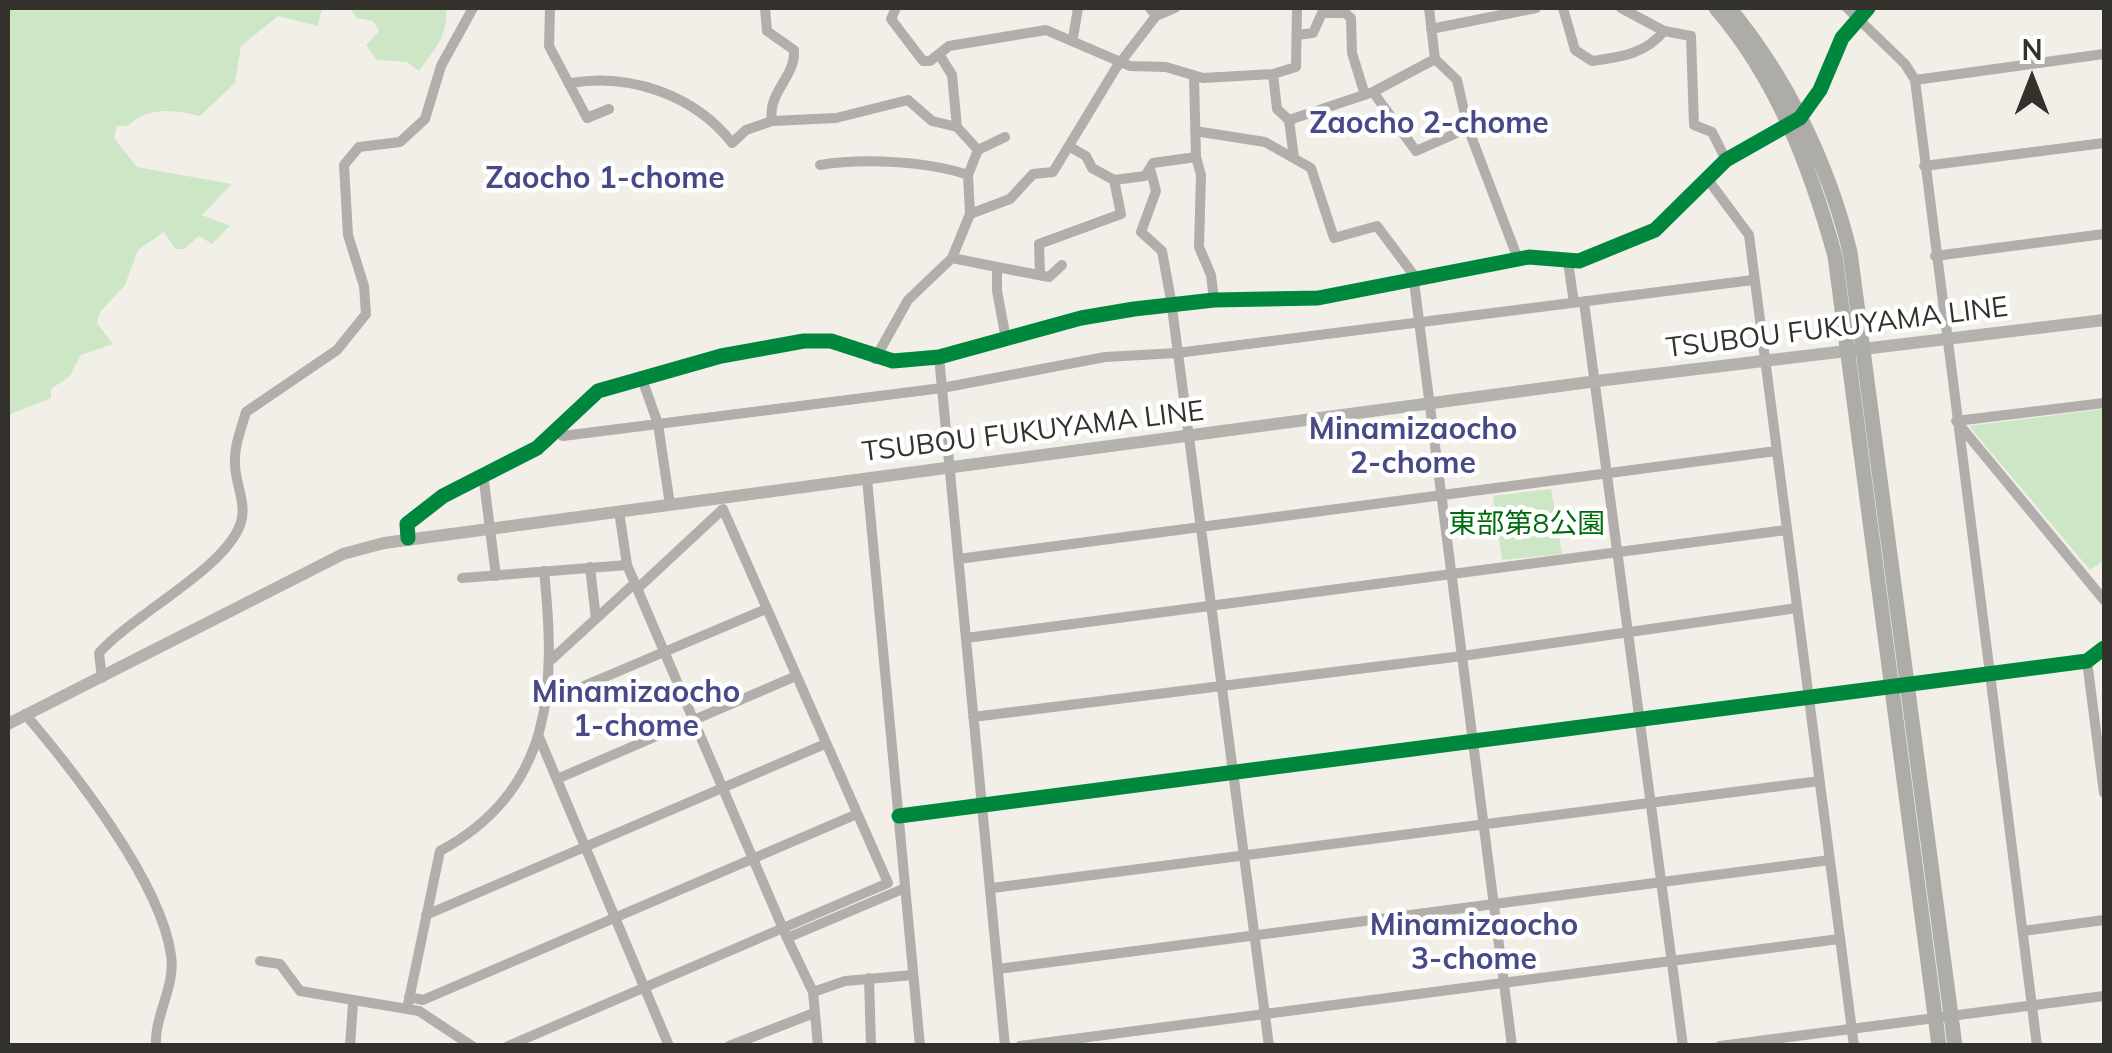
<!DOCTYPE html>
<html>
<head>
<meta charset="utf-8">
<style>
	body { margin:0 }
	#map { position:relative; width:2112px; height:1053px; overflow:hidden; background:#f2efe8; font-family:Mulish,sans-serif }
	canvas { display:block }
	.frame { position:absolute; inset:0; border:10px solid #33312c; pointer-events:none }
	.north { position:absolute; left:1982px; top:30px; width:100px; height:100px; -webkit-text-stroke:8px #fff; paint-order:stroke; rotate:0deg; font-size:28px; font-weight:700; line-height:40px; text-align:center; color:#33312c }
	.north::after { content:''; display:block; margin:auto; width:35px; height:45px; background:#33312c; clip-path:polygon(50% 0,100% 100%,50% 72%,0 100%) }
</style>
</head>
<body>
<div id="map">
<canvas width="2112" height="1053"></canvas>
<div class="frame"></div>
<div class="north">N</div>
</div>
<script>
const ctx = document.querySelector('canvas').getContext('2d');
ctx.lineJoin = 'round';
function fill(path, color) {
  ctx.fillStyle = color;
  ctx.fill(path, 'evenodd');
}
function stroke(path, color, width, dash) {
  ctx.strokeStyle = color;
  ctx.lineWidth = width;
  ctx.lineCap = dash ? 'butt' : 'round';
  ctx.setLineDash(dash || []);
  ctx.stroke(path);
}
function write(font, color, halo, rows, align = 'center') {
  ctx.font = font + ' Mulish,"Noto Sans JP",sans-serif';
  ctx.lineWidth = 9;
  ctx.setLineDash([]);
  ctx.textBaseline = 'middle';
  ctx.strokeStyle = halo;
  ctx.fillStyle = color;
  for (const [text, x, y, turn = 0] of rows) {
    ctx.save();
    ctx.translate(x, y);
    ctx.rotate((+turn || 0) * Math.PI / 180);
    ctx.textAlign = isNaN(turn) ? turn : align;
    if (halo) ctx.strokeText(text, 0, 0);
    ctx.fillText(text, 0, 0);
    ctx.restore();
  }
}
const green = new Path2D(`
	M 8,8 L 322,8 L 318,26 L 278,16 L 241,46 L 235,83 L 200,116 C 173,110 149,106 128,126 L 117,126 L 114,138 L 137,167 L 232,184 L 202,215 L 230,226 L 212,244 L 199,236 L 184,249 L 175,249 L 164,232 L 138,250 L 125,285 L 100,312 L 97,323 L 113,344 L 81,355 L 70,376 L 51,389 L 51,398 L 8,415 Z
	M 350,8 L 446,8 C 449,34 434,51 419,71 L 407,62 L 377,60 L 366,45 L 379,31 L 373,21 L 356,18 Z
	M 2104,409 L 2104,560 L 2090,570 L 1969,426 Z
	M 1551,489 L 1562,554 L 1502,560 L 1493,496 Z`);
const minor = new Path2D(`
	M 550,8 L 549,46 L 587,118 L 609,109
	M 896,8 L 891,19 L 923,61 L 930,61 L 949,46 L 1046,30 L 1130,66 L 1166,67 L 1203,78 L 1273,74 L 1296,67 L 1297,8
	M 1150,8 L 1156,16 L 1175,8
	M 1429,8 L 1435,59 L 1457,80 L 1468,128 L 1518,259
	M 1563,8 L 1575,50 L 1592,61 C 1620,57 1646,54 1664,31
	M 1621,8 L 1664,31 L 1691,36 L 1694,125 L 1712,132 L 1726,160
	M 1847,8 L 1905,64 L 1915,80 L 2037,1046
	M 1431,29 L 1536,8
	M 1297,35 L 1313,33 L 1322,13 L 1345,13 L 1351,18 L 1352,53 L 1365,95
	M 1073,38 L 1078,8
	M 939,54 L 952,75 L 957,127
	M 1273,74 L 1277,109 L 1289,120
	M 1194,76 L 1196,157 L 1201,175 L 1199,247 L 1211,275 L 1214,300
	M 1915,80 L 2104,54
	M 571,83 C 630,73 695,95 732,143 L 746,130 L 772,121 C 767,92 796,77 794,50 L 767,31 L 765,8
	M 1373,92 L 1416,151 L 1468,128
	M 772,121 L 836,118 L 908,100 L 932,121 L 957,127 L 978,150
	M 1195,131 L 1265,142 L 1311,168 L 1334,238 L 1377,226 L 1413,274 L 1512,1046
	M 1294,158 L 1289,120 L 1373,92 L 1435,59
	M 820,165 C 861,158 928,161 968,175
	M 1924,166 L 2104,143
	M 1151,172 L 1156,191 L 1141,232 L 1162,251 L 1171,300 L 1269,1046
	M 1706,177 L 1749,235 L 1854,1046
	M 1114,180 L 1145,176 L 1153,163 L 1196,157
	M 970,214 L 1010,199 L 1033,174 L 1053,172 L 1116,68 L 1156,16
	M 1935,256 L 2104,234
	M 952,258 L 997,267 L 997,291 L 1006,339
	M 1568,262 L 1574,303
	M 997,267 L 1049,277 L 1062,265
	M 1040,274 L 1039,244 L 1121,214 L 1114,180 L 1092,168 L 1086,156 L 1070,147
	M 1584,302 L 1683,1046
	M 939,357 L 1005,1046
	M 875,359 L 908,300 L 952,258 L 970,214 L 968,175 L 978,150 L 1005,137
	M 641,376 L 658,424 L 670,505
	M 1956,421 L 2104,403
	M 1957,422 L 2104,600
	M 557,433 L 563,436 L 942,388 L 1105,357 L 1177,353 L 1753,280
	M 483,474 L 496,576
	M 867,479 L 920,1046
	M 408,538 L 407,524 L 443,496 L 537,448 L 598,391 L 721,356 L 804,341 L 831,341 L 893,361 L 939,357 L 1081,318 L 1134,309 L 1214,300 L 1318,298 L 1529,257 L 1579,261 L 1655,230 L 1726,160 L 1800,118 L 1820,90 L 1842,38 L 1868,8
	M 958,559 L 1776,451
	M 627,565 L 787,938
	M 590,567 L 596,619
	M 462,578 L 627,565 L 619,511
	M 966,638 L 1786,530
	M 552,659 L 635,583
	M 2087,661 L 2104,793
	M 102,678 L 99,653 C 134,614 224,569 240,525 C 248,505 235,484 235,464 C 234,446 241,429 246,412 L 337,350 L 366,314 L 364,286 L 348,235 L 344,165 L 359,147 L 400,142 L 425,119 L 441,66 L 473,8
	M 548,701 L 766,609
	M 25,714 C 73,770 161,882 171,955 C 176,986 154,1016 156,1046
	M 973,717 L 1462,656 L 1797,608
	M 539,737 L 669,1046
	M 557,779 L 796,676
	M 899,816 L 2087,661 L 2104,648
	M 992,888 L 1819,781
	M 426,915 L 825,744
	M 2023,931 L 2104,920
	M 260,961 L 280,964 L 300,991 L 419,1011 L 472,1046
	M 998,969 L 1830,860
	M 869,978 L 871,1046
	M 813,992 L 845,981 L 913,975
	M 409,997 L 423,1000 L 857,814
	M 407,1009 L 440,851 C 554,790 556,686 544,571
	M 350,1046 L 353,1003
	M 508,1046 L 888,883 L 723,509 L 637,589
	M 729,1046 L 814,1013
	M 818,1046 L 813,992 L 787,938 L 905,888
	M 1020,1046 L 1839,939
	M 1720,1046 L 2104,996`);
const major = new Path2D(`
	M 8,724 L 343,554 L 384,543 L 1597,381 L 2104,320`);
const highway = new Path2D(`
	M 1716,8 C 1777,79 1810,166 1835,256 L 1939,1046
	M 1729,8 C 1787,78 1828,163 1850,252 L 1955,1046`);
const cycleway = new Path2D(`
	M 408,538 L 407,524 L 443,496 L 537,448 L 598,391 L 721,356 L 804,341 L 831,341 L 893,361 L 939,357 L 1081,318 L 1134,309 L 1214,300 L 1318,298 L 1529,257 L 1579,261 L 1655,230 L 1726,160 L 1800,118 L 1820,90 L 1842,38 L 1868,8
	M 899,816 L 2087,661 L 2104,648`);
const streetNames = [
	["TSUBOU FUKUYAMA LINE",1837,328,-7],
	["TSUBOU FUKUYAMA LINE",1033,432,-7]
];
const parkNames = [
	["東部第8公園",1527,525]
];
const neighbourhoodNames = [
	["Zaocho 2-chome",1429,124],
	["Zaocho 1-chome",605,179],
	["Minamizaocho",1413,430],
	["2-chome",1413,464],
	["Minamizaocho",636,693],
	["1-chome",636,727],
	["Minamizaocho",1474,926],
	["3-chome",1474,960]
];
fill(green, '#cde7c6');
stroke(minor, '#b1aeac', 10);
stroke(major, '#b3b2ac', 12);
stroke(highway, '#aeaca7', 15);
stroke(cycleway, '#00873e', 15);
write('28px', '#33312c', '#fff', streetNames);
write('28px', '#006b0e', '#fff', parkNames);
write('bold 30px', '#484a88', '#fff', neighbourhoodNames);
</script>
</body>
</html>
